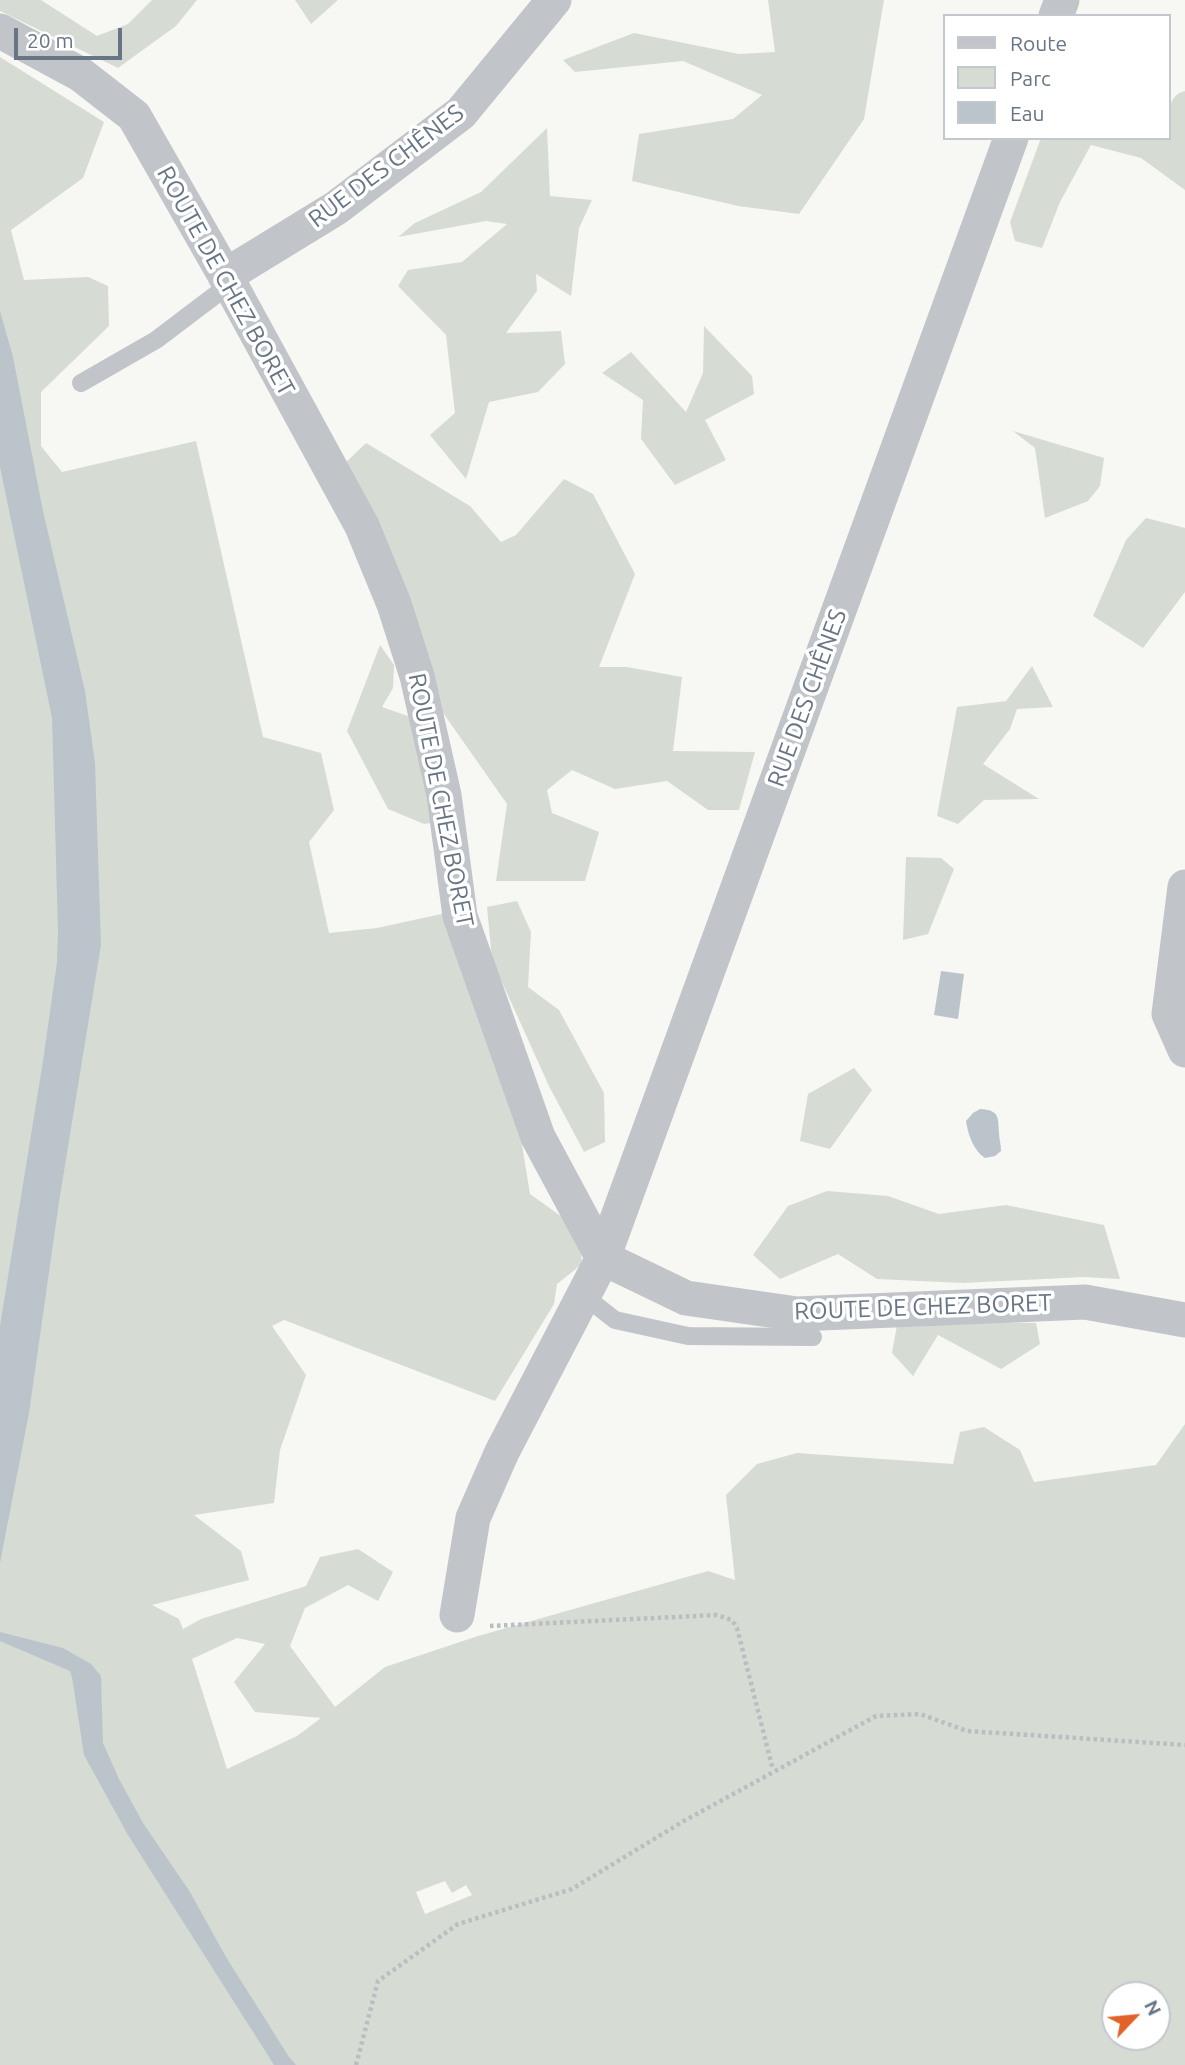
<!DOCTYPE html>
<html>
<head>
<meta charset="utf-8">
<style>
	body { margin:0 }
	#map { position:relative; width:1185px; height:2065px; overflow:hidden; background:#f7f7f4; font-family:Ubuntu,sans-serif }
	canvas { display:block }
	.legend { position:absolute; left:943px; top:14px; width:228px; height:126px; box-sizing:border-box; background:#fff; border:2px solid #c2c8ce; margin:0; padding:9px 12px; list-style:none; font-size:21px; color:#677585 }
	.legend li { display:flex; align-items:center; gap:14px; height:35px }
	.legend b { width:35px; border:2px solid #c2c8ce }
	.north { position:absolute; left:1101px; top:1981px; width:70px; height:70px; box-sizing:border-box; background:#fff; border:2px solid #c2c8ce; border-radius:50%; rotate:64deg; font-size:19px; font-weight:700; line-height:28px; text-align:center; color:#677585 }
	.north::after { content:''; display:block; margin:auto; width:24px; height:32px; background:#e2632a; clip-path:polygon(50% 0,100% 100%,50% 72%,0 100%) }
	.scale { position:absolute; left:14px; top:28px; width:108px; height:32px; box-sizing:border-box; border:4px solid #677585; border-top:0; padding-left:9px; font-size:21px; line-height:24px; white-space:nowrap; color:#677585; -webkit-text-stroke:5px #fff; paint-order:stroke }
</style>
</head>
<body>
<div id="map">
<canvas width="1185" height="2065"></canvas>
<ul class="legend">
<li><b style="height:9px;background:#c1c4c8"></b>Route</li>
<li><b style="height:19px;background:#d6dcd4"></b>Parc</li>
<li><b style="height:19px;background:#bbc4ca"></b>Eau</li>
</ul>
<div class="north">N</div>
<div class="scale">20 m</div>
</div>
<script>
const ctx = document.querySelector('canvas').getContext('2d');
ctx.lineJoin = 'round';
function fill(path, color) {
  ctx.fillStyle = color;
  ctx.fill(path, 'evenodd');
}
function stroke(path, color, width, dash) {
  ctx.strokeStyle = color;
  ctx.lineWidth = width;
  ctx.lineCap = dash ? 'butt' : 'round';
  ctx.setLineDash(dash || []);
  ctx.stroke(path);
}
function write(font, color, halo, rows, align = 'center') {
  ctx.font = font + ' Ubuntu,sans-serif';
  ctx.lineWidth = 7;
  ctx.setLineDash([]);
  ctx.textBaseline = 'middle';
  ctx.strokeStyle = halo;
  ctx.fillStyle = color;
  for (const [text, x, y, turn = 0] of rows) {
    ctx.save();
    ctx.translate(x, y);
    ctx.rotate((+turn || 0) * Math.PI / 180);
    ctx.textAlign = isNaN(turn) ? turn : align;
    if (halo) ctx.strokeText(text, 0, 0);
    ctx.fillText(text, 0, 0);
    ctx.restore();
  }
}
const green = new Path2D(`
	M 0,0 L 41,0 L 97,36 L 128,24 L 152,0 L 197,0 L 176,26 L 118,68 L 0,11 Z
	M 295,0 L 338,0 L 311,24 Z
	M 768,0 L 884,0 L 864,119 L 799,214 L 738,206 L 632,181 L 639,134 L 733,119 L 762,95 L 683,61 L 575,72 L 563,60 L 634,33 L 739,54 L 775,52 Z
	M 0,57 L 104,122 L 83,178 L 11,230 L 24,280 L 88,277 L 108,286 L 109,326 L 41,392 L 41,446 L 62,472 L 196,441 L 263,737 L 321,753 L 334,810 L 309,842 L 329,933 L 377,928 L 446,913 L 509,1065 L 530,1194 L 579,1229 L 582,1264 L 557,1284 L 554,1304 L 495,1401 L 284,1320 L 272,1326 L 306,1375 L 280,1450 L 274,1503 L 194,1515 L 241,1551 L 249,1580 L 152,1605 L 179,1619 L 183,1629 L 201,1619 L 306,1586 L 320,1557 L 358,1549 L 393,1572 L 378,1601 L 348,1585 L 305,1608 L 290,1646 L 335,1707 L 385,1667 L 478,1636 L 708,1571 L 735,1580 L 726,1495 L 757,1464 L 797,1453 L 953,1464 L 960,1432 L 984,1427 L 1020,1450 L 1034,1482 L 1156,1465 L 1185,1424 L 1185,2065 L 0,2065 ZM 237,1638 L 265,1644 L 234,1682 L 255,1712 L 321,1718 L 297,1736 L 227,1769 L 192,1659 ZM 445,1881 L 452,1893 L 466,1885 L 472,1895 L 425,1914 L 416,1892 ZM 1115,1995 L 1157,1995 L 1157,2037 L 1115,2037 Z
	M 1185,91 L 1185,190 L 1141,158 L 1091,145 L 1060,202 L 1042,248 L 1015,241 L 1010,222 L 1041,138 L 1169,138 C 1169,122 1164,96 1185,91 Z
	M 547,128 L 550,196 L 592,200 L 579,228 L 571,296 L 536,274 L 537,291 L 506,333 L 561,331 L 565,364 L 538,392 L 489,402 L 466,479 L 430,435 L 455,413 L 446,335 L 398,286 L 408,270 L 462,262 L 507,224 L 486,221 L 398,237 L 415,223 L 481,192 Z
	M 704,326 L 752,376 L 754,394 L 705,420 L 726,460 L 675,485 L 641,439 L 643,400 L 602,373 L 631,352 L 686,412 L 703,373 Z
	M 1013,431 L 1104,458 L 1100,486 L 1088,501 L 1045,518 L 1035,448 Z
	M 366,443 L 470,506 L 501,542 L 516,535 L 564,479 L 593,494 L 635,574 L 599,667 L 627,667 L 682,677 L 673,751 L 755,752 L 739,810 L 708,810 L 667,781 L 615,789 L 572,770 L 547,790 L 552,813 L 599,832 L 585,881 L 496,881 L 507,804 L 434,700 L 343,465 Z
	M 1146,518 L 1185,528 L 1185,592 L 1143,648 L 1093,616 L 1126,540 Z
	M 380,645 L 394,665 L 393,688 L 382,707 L 439,727 L 455,820 L 424,824 L 388,809 L 347,731 Z
	M 1032,666 L 1053,707 L 1017,709 L 1010,729 L 983,764 L 1039,799 L 984,800 L 958,824 L 937,816 L 957,707 L 1006,701 Z
	M 906,857 L 941,858 L 954,869 L 928,934 L 903,940 Z
	M 517,901 L 531,932 L 528,987 L 559,1010 L 604,1093 L 605,1142 L 584,1152 L 549,1086 L 492,960 L 487,907 Z
	M 854,1068 L 872,1090 L 830,1149 L 800,1141 L 808,1094 Z
	M 827,1191 L 888,1196 L 939,1214 L 1006,1205 L 1104,1225 L 1120,1279 L 1084,1277 L 963,1283 L 877,1279 L 838,1254 L 780,1279 L 753,1255 L 788,1206 Z
	M 936,1321 L 1036,1323 L 1040,1344 L 1001,1369 L 938,1335 L 913,1376 L 892,1353 L 897,1325 Z`);
const water = new Path2D(`
	M 0,311 L 13,357 L 43,511 L 85,691 L 95,763 L 101,945 L 59,1202 L 29,1413 L 0,1563 L 0,1326 L 43,1061 L 57,962 L 58,932 L 52,718 L 0,467 Z
	M 941,971 L 964,974 L 958,1019 L 934,1015 Z
	M 980,1109 C 1000,1110 998,1118 999,1133 C 999,1139 1001,1144 1001,1151 L 995,1156 L 985,1158 C 973,1150 968,1134 966,1121 L 973,1113 Z
	M 0,1632 L 63,1648 L 91,1664 L 101,1676 L 103,1743 L 119,1779 L 143,1823 L 190,1892 L 226,1957 L 289,2057 L 296,2065 L 274,2065 L 128,1835 L 84,1755 L 72,1677 L 70,1671 L 0,1641 Z`);
const path = new Path2D(`
	M 490,1626 L 716,1615 L 732,1620 L 737,1628 L 773,1770
	M 356,2065 L 378,1981 L 458,1924 L 572,1889 L 682,1822 L 876,1716 L 920,1714 L 967,1731 L 1185,1745`);
const service = new Path2D(`
	M 81,383 L 156,340 L 230,284
	M 583,1295 L 615,1320 L 688,1336 L 813,1337`);
const minor = new Path2D(`
	M 1056,16 L 1062,0
	M 0,31 L 80,74 L 134,116 L 230,284 L 362,526 L 394,604 L 417,676 L 444,795 L 460,916 L 538,1137 L 603,1258 L 686,1298 L 797,1314 L 1085,1302 L 1185,1320
	M 225,276 L 336,208 L 461,113 L 554,0
	M 1185,887 L 1169,1014 L 1185,1050
	M 457,1615 L 473,1518 L 502,1452 L 603,1258 L 1011,138`);
const streetNames = [
	["RUE DES CHÊNES",386,166,-37],
	["ROUTE DE CHEZ BORET",226,281,61],
	["RUE DES CHÊNES",807,698,-70],
	["ROUTE DE CHEZ BORET",441,800,79],
	["ROUTE DE CHEZ BORET",923,1307,-2]
];
fill(green, '#d6dcd4');
fill(water, '#bbc4ca');
stroke(path, '#bbbdc0', 4.5, [3.5, 3.5]);
stroke(service, '#c1c4c8', 18);
stroke(minor, '#c1c4c8', 35);
write('24px', '#677585', '#fff', streetNames);
</script>
</body>
</html>
